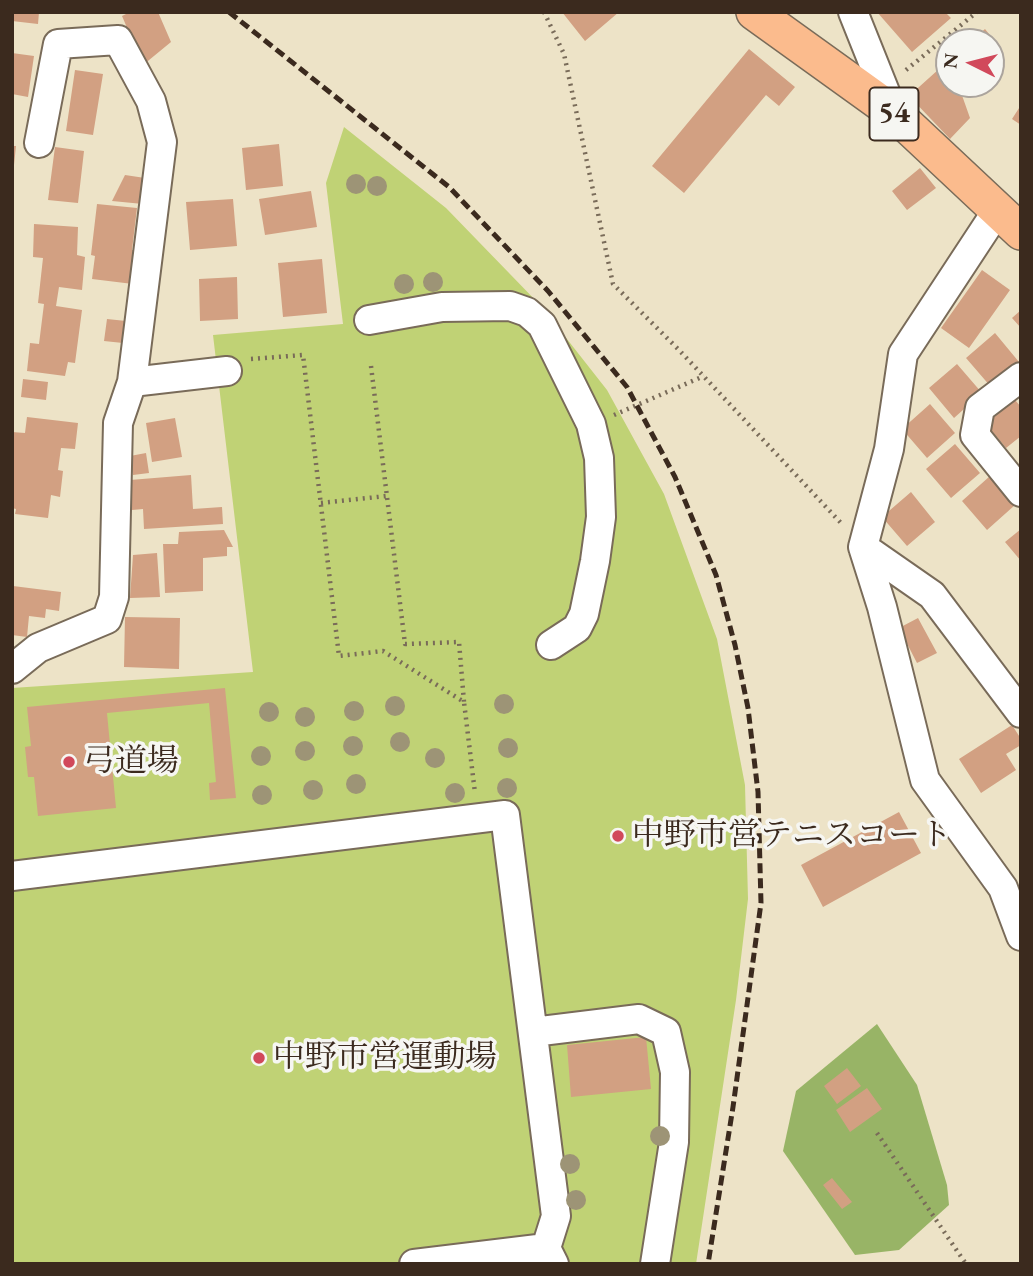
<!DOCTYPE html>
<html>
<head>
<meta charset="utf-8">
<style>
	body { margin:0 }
	#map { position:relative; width:1033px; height:1276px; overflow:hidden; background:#ede3c7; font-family:"EB Garamond",serif }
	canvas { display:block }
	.frame { position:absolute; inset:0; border:14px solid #3b2a1e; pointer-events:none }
	.north { position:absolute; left:935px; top:28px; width:70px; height:70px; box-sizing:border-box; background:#f6f6f2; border:2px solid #aba49d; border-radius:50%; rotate:276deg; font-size:19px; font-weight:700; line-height:28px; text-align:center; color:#3b2a1e }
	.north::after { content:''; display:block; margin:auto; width:24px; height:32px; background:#d1495b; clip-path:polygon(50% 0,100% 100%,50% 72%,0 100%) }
</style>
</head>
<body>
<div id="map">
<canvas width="1033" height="1276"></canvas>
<div class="frame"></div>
<div class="north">N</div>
</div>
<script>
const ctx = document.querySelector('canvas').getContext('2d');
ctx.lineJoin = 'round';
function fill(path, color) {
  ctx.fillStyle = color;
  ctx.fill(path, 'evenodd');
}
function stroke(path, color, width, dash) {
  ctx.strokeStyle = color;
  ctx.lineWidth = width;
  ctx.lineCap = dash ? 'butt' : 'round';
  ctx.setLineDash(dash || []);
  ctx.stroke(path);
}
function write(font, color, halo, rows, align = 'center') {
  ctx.font = font + ' "EB Garamond","Noto Serif JP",serif';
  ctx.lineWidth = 7;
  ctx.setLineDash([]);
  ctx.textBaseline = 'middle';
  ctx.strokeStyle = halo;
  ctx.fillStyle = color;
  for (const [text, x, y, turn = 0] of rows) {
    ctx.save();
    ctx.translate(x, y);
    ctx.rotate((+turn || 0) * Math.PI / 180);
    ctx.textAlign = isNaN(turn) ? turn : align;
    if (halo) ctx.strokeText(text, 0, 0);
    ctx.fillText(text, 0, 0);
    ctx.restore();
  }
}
const green = new Path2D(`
	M 344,127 L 446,208 L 541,306 L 607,390 L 664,494 L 717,639 L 745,785 L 748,899 L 736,1000 L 696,1264 L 12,1264 L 12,688 L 253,672 L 213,335 L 343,324 L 326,183 Z`);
const forest = new Path2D(`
	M 877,1024 L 917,1085 L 947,1185 L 949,1205 L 899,1250 L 855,1255 L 783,1151 L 796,1091 Z`);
const building = new Path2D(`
	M 12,12 L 39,12 L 38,24 L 12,21 Z
	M 130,12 L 158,12 L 171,42 L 143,65 L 122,16 Z
	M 562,12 L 619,12 L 585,41 Z
	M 877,12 L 945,12 L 951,18 L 912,52 Z
	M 985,29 L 1002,50 L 991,58 L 991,42 L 970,42 Z
	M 749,49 L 795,87 L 779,106 L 766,95 L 684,193 L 652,166 Z
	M 12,53 L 34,56 L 28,97 L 12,94 Z
	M 949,60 L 949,84 L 958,84 L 970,118 L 950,139 L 909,96 Z
	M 75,70 L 103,74 L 93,135 L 66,131 Z
	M 1021,105 L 1021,125 L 1012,119 Z
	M 279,144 L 283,186 L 246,190 L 242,148 Z
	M 12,146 L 16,146 L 14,165 L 12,165 Z
	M 55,147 L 84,151 L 78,203 L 48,200 Z
	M 920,168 L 936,188 L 907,210 L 892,191 Z
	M 125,175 L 145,178 L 143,204 L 112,201 Z
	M 311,191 L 317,227 L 265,235 L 259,199 Z
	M 233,199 L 237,246 L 190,250 L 186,202 Z
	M 97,204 L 137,208 L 132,250 L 137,250 L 133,284 L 92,279 L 95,256 L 91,255 Z
	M 34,224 L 78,227 L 77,255 L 85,257 L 82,290 L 59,287 L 56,306 L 82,310 L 75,363 L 68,362 L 65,376 L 27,371 L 30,343 L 39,344 L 44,304 L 38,303 L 43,258 L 33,257 Z
	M 322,259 L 327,313 L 283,317 L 278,263 Z
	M 982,270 L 1010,290 L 969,348 L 941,328 Z
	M 237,277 L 238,319 L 200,321 L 199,279 Z
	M 1021,310 L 1021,328 L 1012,318 Z
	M 107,319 L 126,321 L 123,343 L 104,341 Z
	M 995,333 L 1019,362 L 991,387 L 966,358 Z
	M 957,364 L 982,393 L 954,418 L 929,388 Z
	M 23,379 L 48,382 L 46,400 L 21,397 Z
	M 1010,394 L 1021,407 L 1021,436 L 1006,448 L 981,418 Z
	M 930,404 L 955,433 L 927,458 L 902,429 Z
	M 27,417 L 78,423 L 75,449 L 61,448 L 58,470 L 63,471 L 60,497 L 51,495 L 48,518 L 15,514 L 16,509 L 12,508 L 12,432 L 25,433 Z
	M 175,418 L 182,457 L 152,462 L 146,423 Z
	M 955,444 L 980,473 L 951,498 L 926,469 Z
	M 146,453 L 149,473 L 133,475 L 130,456 Z
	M 191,475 L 193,509 L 222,507 L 223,524 L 144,529 L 143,509 L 132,510 L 130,480 Z
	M 990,476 L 1015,505 L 987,530 L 962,501 Z
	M 911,492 L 935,522 L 907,546 L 882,517 Z
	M 1021,529 L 1021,561 L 1005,542 Z
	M 224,530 L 233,547 L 227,547 L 227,556 L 203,558 L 203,591 L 165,593 L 163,544 L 178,544 L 179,532 Z
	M 157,553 L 160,597 L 130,598 L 133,555 Z
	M 13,586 L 61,592 L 59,611 L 46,609 L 45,618 L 29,616 L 27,637 L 12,635 Z
	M 125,617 L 180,618 L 179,669 L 124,667 Z
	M 918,618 L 937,653 L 917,663 L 899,628 Z
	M 225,688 L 236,798 L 210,800 L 209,783 L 216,782 L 209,703 L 107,713 L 116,808 L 38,816 L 34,777 L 28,777 L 25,747 L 31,746 L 27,707 Z
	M 1012,725 L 1021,739 L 1021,745 L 1006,754 L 1016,770 L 981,793 L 959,759 Z
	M 899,812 L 921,853 L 823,907 L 801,865 Z
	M 646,1037 L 651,1089 L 571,1097 L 567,1045 Z
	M 847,1068 L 861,1086 L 837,1104 L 824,1086 Z
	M 867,1088 L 882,1109 L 850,1132 L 836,1110 Z
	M 832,1178 L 852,1202 L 842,1209 L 823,1185 Z`);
const path = new Path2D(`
	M 544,12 L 564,54 L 613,284 L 679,350 L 841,523
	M 906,70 L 977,12
	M 251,359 L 303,355 L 339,656 L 383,651 L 464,702 L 475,793
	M 371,366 L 405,644 L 459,642 L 464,702
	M 614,415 L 704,376
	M 321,503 L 387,496
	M 877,1133 L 966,1264`);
const minor = new Path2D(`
	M 853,12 L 893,112
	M 997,211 L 903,354 L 889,449 L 863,547 L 882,607 L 925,780 L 1003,888 L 1021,936
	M 369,320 L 442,307 L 510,306 L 527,312 L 542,325 L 591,424 L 599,458 L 601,517 L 595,561 L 584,614 L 577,628 L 551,645
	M 1021,377 L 980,408 L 975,435 L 1021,492
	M 132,382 L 227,371
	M 863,547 L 932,595 L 1021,713
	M 12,669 L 38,648 L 107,619 L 114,597 L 118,423 L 132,382 L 162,142 L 151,101 L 118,40 L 58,44 L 39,143
	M 12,876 L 505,815 L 556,1216 L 546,1248
	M 533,1032 L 639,1019 L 666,1032 L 675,1072 L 674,1142 L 655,1264
	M 414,1264 L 546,1248 L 554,1264`);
const major = new Path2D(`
	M 754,12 L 893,112 L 1021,232`);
const rail = new Path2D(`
	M 229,12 L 449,187 L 548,291 L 627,387 L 675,477 L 716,575 L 735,645 L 748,708 L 758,792 L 761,903 L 733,1107 L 708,1264`);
const trees = [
	[356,184],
	[377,186],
	[433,282],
	[404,284],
	[504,704],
	[395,706],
	[354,711],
	[269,712],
	[305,717],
	[400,742],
	[353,746],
	[508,748],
	[305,751],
	[261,756],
	[435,758],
	[356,784],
	[507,788],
	[313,790],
	[455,793],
	[262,795],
	[660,1136],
	[570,1164],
	[576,1200]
];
const markers = [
	[69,762,7,"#d1495b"],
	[618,836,7,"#d1495b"],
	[259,1058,7,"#d1495b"]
];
const shields = [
	[894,114,49]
];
const shieldNames = [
	["54",894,114]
];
const poiNames = [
	["弓道場",83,762],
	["中野市営テニスコート",632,836],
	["中野市営運動場",273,1058]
];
fill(green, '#c0d275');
fill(forest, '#98b466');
fill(building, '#d2a082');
stroke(minor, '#796b59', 32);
stroke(major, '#796b59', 38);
stroke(path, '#796b59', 4.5, [2, 5]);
stroke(minor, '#fff', 28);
stroke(major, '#fbbb8d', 35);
stroke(rail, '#3b2a1e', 5, [10, 5]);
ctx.fillStyle = '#9d9476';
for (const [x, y] of trees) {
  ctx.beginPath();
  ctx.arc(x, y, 10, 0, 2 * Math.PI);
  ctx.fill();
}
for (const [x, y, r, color] of markers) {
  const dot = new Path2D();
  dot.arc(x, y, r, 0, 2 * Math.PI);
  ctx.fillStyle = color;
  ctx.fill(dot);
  stroke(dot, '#f6f6f2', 2.5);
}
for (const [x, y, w] of shields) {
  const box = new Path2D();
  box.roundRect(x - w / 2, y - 26.5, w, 53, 5);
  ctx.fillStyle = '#f6f6f2';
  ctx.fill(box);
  stroke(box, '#3b2a1e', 2);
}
write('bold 30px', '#3b2a1e', null, shieldNames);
write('32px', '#3b2a1e', '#f6f6f2', poiNames, 'left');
</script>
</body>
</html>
